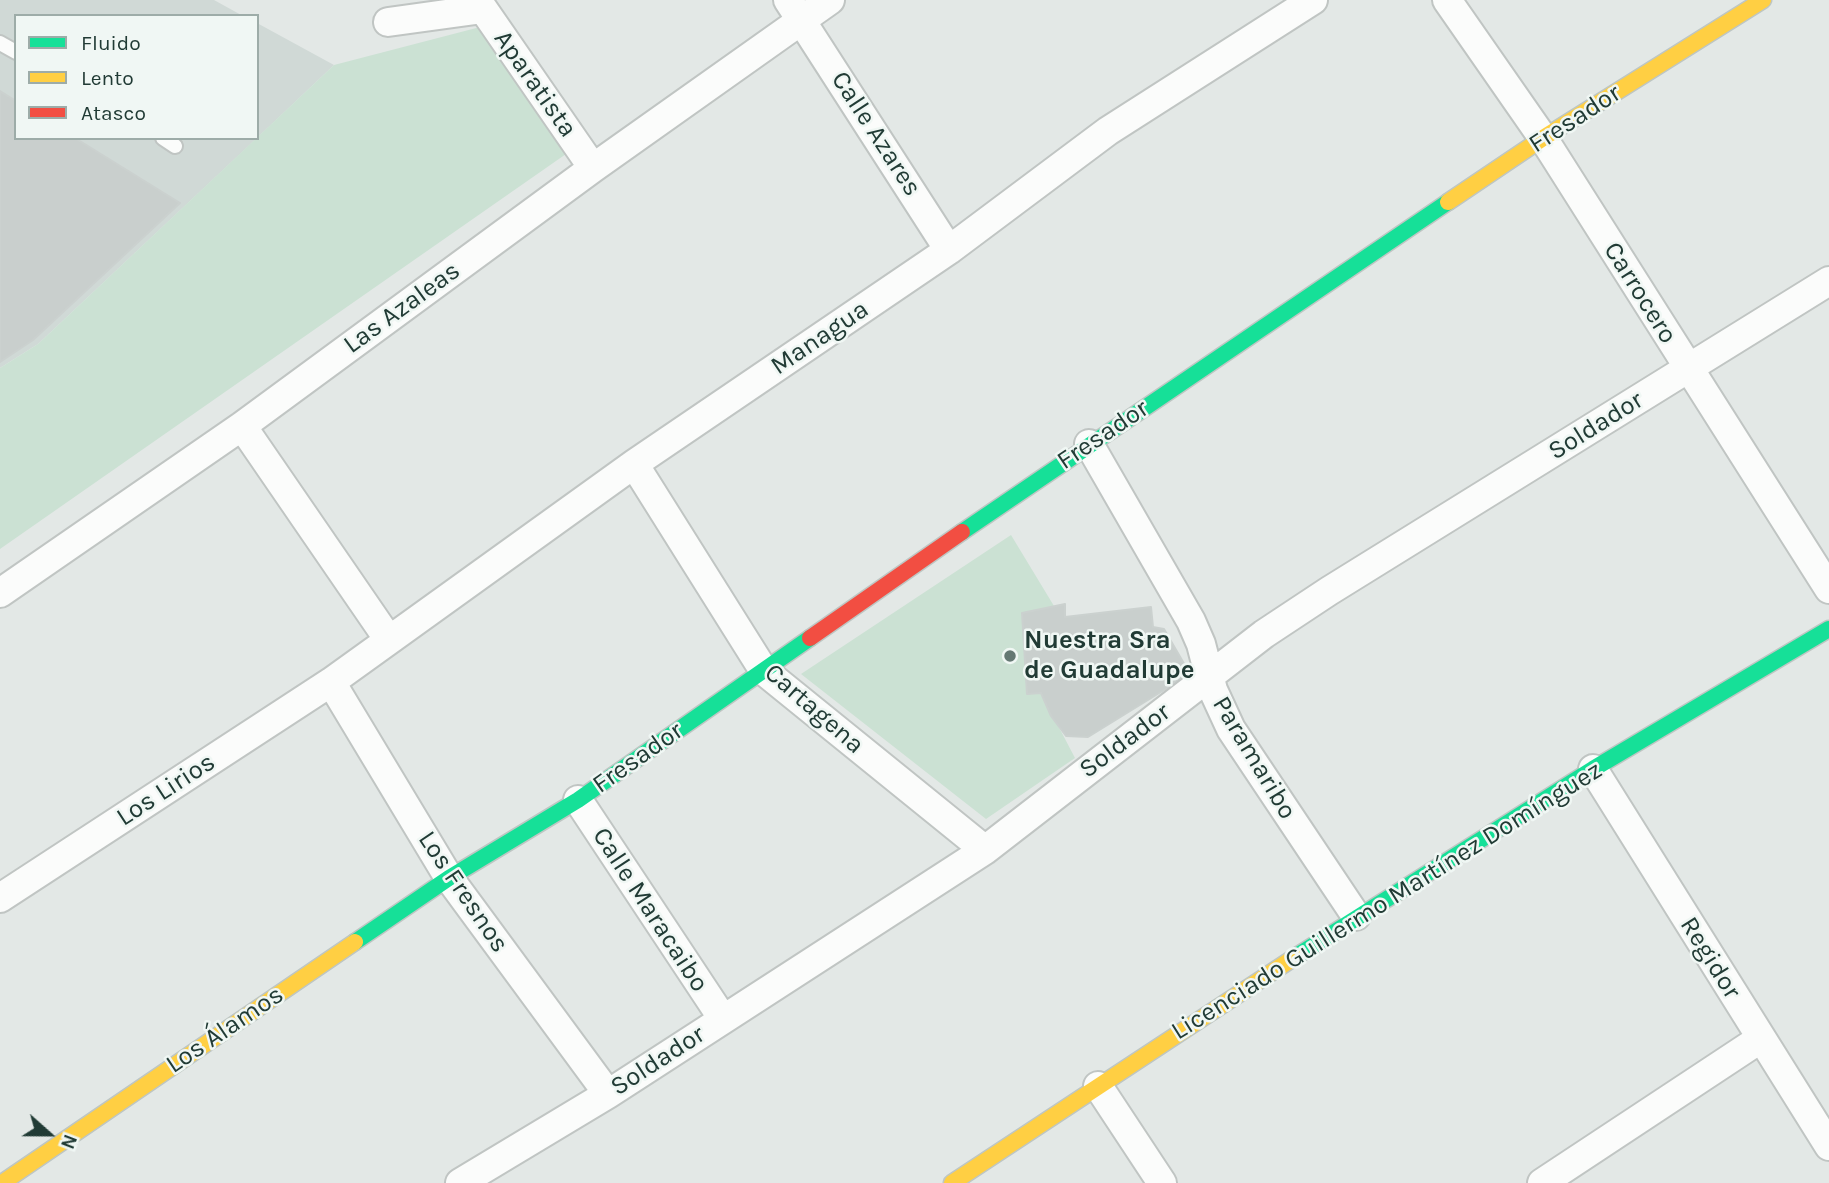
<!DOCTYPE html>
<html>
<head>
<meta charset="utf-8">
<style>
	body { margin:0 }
	#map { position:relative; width:1829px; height:1183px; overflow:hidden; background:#e3e8e6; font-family:Karla,sans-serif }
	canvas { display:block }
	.legend { position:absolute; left:14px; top:14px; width:245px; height:126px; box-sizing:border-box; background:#f0f7f4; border:2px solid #9daca8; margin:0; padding:9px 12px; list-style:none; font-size:21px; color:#213b35 }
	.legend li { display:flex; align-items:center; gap:14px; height:35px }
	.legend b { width:35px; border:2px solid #9daca8 }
	.north { position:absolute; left:14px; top:1099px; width:70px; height:70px; -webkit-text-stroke:5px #f0f7f4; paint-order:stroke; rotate:111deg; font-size:19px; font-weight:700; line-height:28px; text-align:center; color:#213b35 }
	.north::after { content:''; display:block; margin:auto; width:24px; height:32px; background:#213b35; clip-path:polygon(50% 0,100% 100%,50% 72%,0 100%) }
</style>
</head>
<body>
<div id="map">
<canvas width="1829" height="1183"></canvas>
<ul class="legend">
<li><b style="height:9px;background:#16e098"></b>Fluido</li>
<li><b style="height:9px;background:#ffcf43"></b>Lento</li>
<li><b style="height:9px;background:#f24e42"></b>Atasco</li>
</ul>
<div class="north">N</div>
</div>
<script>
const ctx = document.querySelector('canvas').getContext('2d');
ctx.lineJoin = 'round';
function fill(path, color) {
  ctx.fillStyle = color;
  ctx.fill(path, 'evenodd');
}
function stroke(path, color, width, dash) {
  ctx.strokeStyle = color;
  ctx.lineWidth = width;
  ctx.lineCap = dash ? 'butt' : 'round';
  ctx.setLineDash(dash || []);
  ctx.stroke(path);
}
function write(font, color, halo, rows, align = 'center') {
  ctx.font = font + ' Karla,sans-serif';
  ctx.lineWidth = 5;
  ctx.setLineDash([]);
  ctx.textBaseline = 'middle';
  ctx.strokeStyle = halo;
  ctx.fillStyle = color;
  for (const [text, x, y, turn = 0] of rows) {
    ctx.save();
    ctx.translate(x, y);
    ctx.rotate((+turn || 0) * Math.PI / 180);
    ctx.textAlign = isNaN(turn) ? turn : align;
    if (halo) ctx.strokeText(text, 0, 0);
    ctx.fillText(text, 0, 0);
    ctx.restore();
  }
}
const built = new Path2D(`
	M 0,0 L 214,0 L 243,16 L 16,16 L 16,138 L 257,138 L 38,344 L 0,368 Z
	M 257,23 L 334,65 L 257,138 Z`);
const green = new Path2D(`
	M 484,26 L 566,154 L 0,549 L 0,368 L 38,344 L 334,65 Z
	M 1011,535 L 1054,606 L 1022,614 L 1027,694 L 1041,693 L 1075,758 L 986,819 L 801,674 Z`);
const building = new Path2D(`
	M 0,91 L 16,101 L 16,138 L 75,138 L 180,203 L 33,340 L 0,362 Z
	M 1065,604 L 1065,617 L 1151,607 L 1153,627 L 1164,629 L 1190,674 L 1088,737 L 1066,736 L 1051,716 L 1041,693 L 1027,694 L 1022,613 Z`);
const lane = new Path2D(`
	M 0,43 L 16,52
	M 163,138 L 175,146`);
const street = new Path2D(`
	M 477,0 L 593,168
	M 788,0 L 949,250
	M 1447,0 L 1543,138 L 1829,589
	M 388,22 L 483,9
	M 242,426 L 389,640
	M 1089,444 L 1191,621 L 1201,644 L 1213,690 L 1231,729 L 1356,916
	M 634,464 L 764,671 L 985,850
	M 0,593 L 242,426 L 593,168 L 830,0
	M 331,682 L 449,878 L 608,1094
	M 1593,769 L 1829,1146
	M 578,800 L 723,1019
	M 0,898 L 331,682 L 634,464 L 949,250 L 1108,131 L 1313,0
	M 1098,1086 L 1162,1183
	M 460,1183 L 608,1094 L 985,850 L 1264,634 L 1329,591 L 1829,281
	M 1542,1183 L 1760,1039`);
const fast = new Path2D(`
	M 962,532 L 1448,202
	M 355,942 L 449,878 L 578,800 L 810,638
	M 1295,957 L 1593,769 L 1829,629`);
const slow = new Path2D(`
	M 1448,202 L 1543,138 L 1763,0
	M 2,1183 L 355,942
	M 952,1183 L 1295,957`);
const jam = new Path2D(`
	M 810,638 L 962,532`);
const markers = [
	[1010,656,7,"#657873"]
];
const streetNames = [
	["Aparatista",535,84,55],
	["Fresador",1575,119,-33],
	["Calle Azares",876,134,57],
	["Carrocero",1640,293,58],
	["Las Azaleas",402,308,-36],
	["Managua",820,338,-34],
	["Soldador",1596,426,-32],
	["Fresador",1103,435,-34],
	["Cartagena",814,709,41],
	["Soldador",1125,741,-37],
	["Fresador",638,758,-35],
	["Paramaribo",1254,758,59],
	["Los Lirios",166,790,-33],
	["Los Fresnos",463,892,56],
	["Licenciado Guillermo Martínez Domínguez",1387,901,-32],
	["Calle Maracaibo",650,910,57],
	["Regidor",1710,958,58],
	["Los Álamos",225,1030,-34],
	["Soldador",658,1061,-33]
];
const poiNames = [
	["Nuestra Sra",1024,641],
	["de Guadalupe",1024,671]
];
fill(built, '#d0d9d6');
fill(green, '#cbe1d3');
fill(building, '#c9cfcd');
stroke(building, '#cbd1cf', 2);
stroke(lane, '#c0c5c3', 18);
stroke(street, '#c0c5c3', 32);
stroke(fast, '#bec6c3', 19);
stroke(slow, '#bec6c3', 19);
stroke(jam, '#bec6c3', 19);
stroke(lane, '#fbfcfb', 14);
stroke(street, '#fbfcfb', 28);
stroke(fast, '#16e098', 16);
stroke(slow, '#ffcf43', 16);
stroke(jam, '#f24e42', 16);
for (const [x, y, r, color] of markers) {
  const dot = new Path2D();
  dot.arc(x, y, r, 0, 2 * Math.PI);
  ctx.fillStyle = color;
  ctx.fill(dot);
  stroke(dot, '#f0f7f4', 2.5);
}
write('26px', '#213b35', '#f0f7f4', streetNames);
write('bold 26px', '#213b35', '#f0f7f4', poiNames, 'left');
</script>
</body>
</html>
